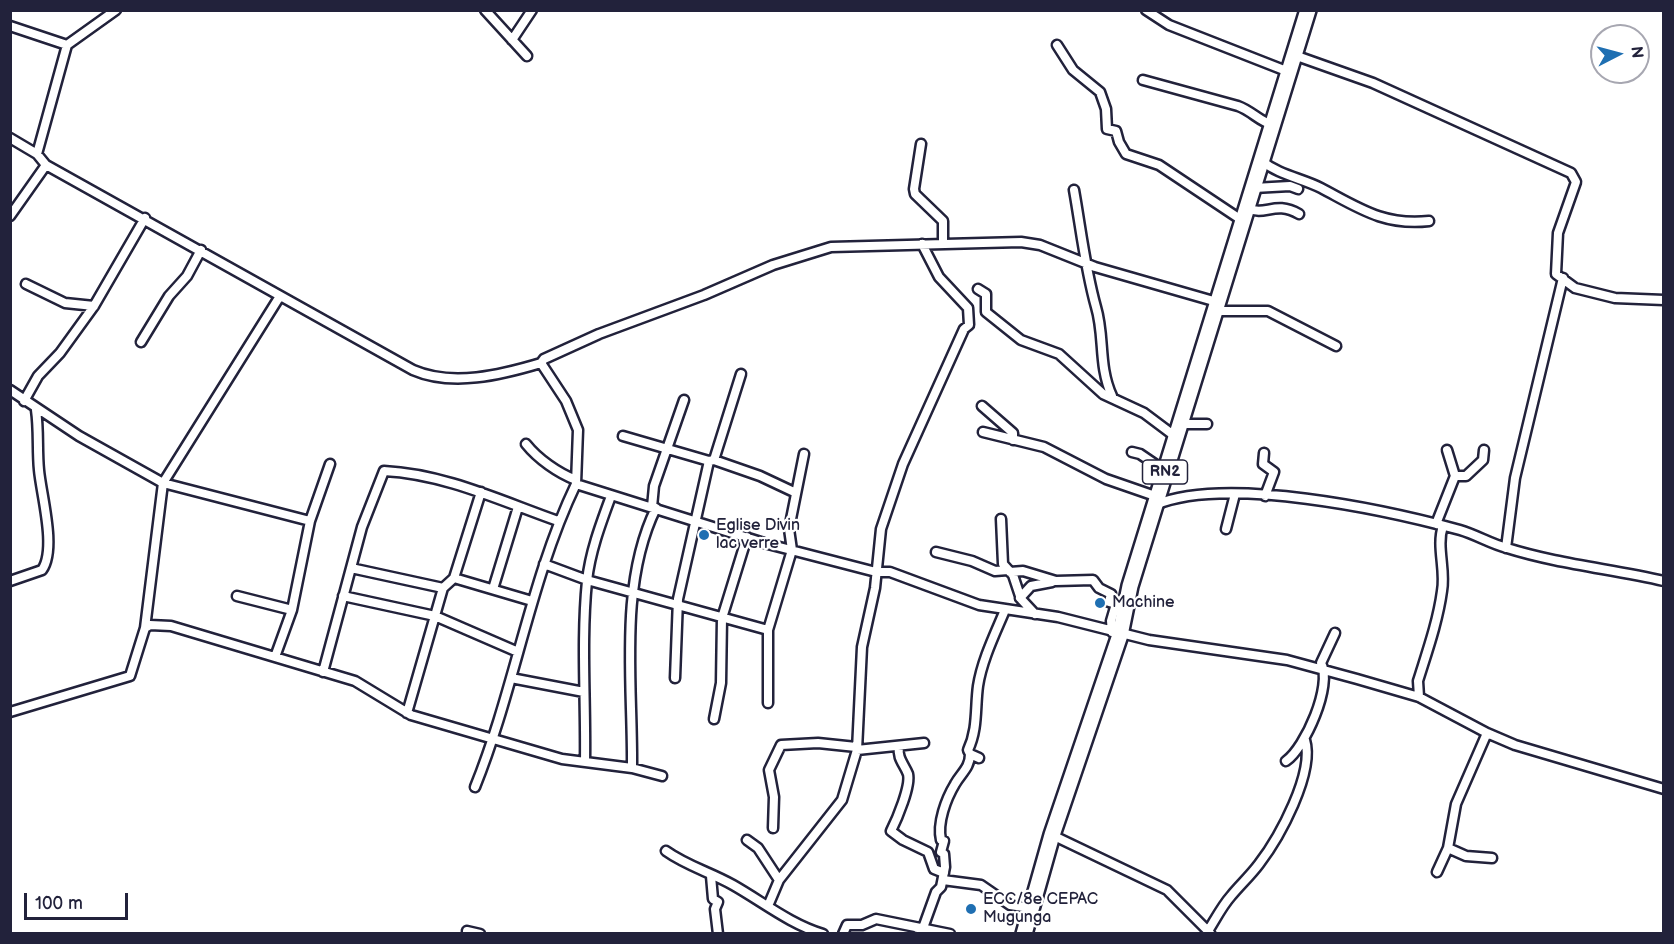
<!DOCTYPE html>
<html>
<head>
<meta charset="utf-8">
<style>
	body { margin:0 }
	#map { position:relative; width:1674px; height:944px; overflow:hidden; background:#fff; font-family:"Balsamiq Sans",sans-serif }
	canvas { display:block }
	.frame { position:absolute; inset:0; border:12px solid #22223b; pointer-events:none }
	.north { position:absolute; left:1590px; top:24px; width:60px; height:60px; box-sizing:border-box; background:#fff; border:2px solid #a7a7b1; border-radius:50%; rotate:84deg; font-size:16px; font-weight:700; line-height:24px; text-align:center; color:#22223b }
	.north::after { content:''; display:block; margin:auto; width:21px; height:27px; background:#1f6fb2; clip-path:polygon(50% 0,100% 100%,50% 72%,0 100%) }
	.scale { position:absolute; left:24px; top:893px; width:104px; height:27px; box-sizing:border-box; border:3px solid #22223b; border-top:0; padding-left:8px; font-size:18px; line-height:21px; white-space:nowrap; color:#22223b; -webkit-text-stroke:4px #fff; paint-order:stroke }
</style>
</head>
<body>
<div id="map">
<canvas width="1674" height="944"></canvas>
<div class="frame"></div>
<div class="north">N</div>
<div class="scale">100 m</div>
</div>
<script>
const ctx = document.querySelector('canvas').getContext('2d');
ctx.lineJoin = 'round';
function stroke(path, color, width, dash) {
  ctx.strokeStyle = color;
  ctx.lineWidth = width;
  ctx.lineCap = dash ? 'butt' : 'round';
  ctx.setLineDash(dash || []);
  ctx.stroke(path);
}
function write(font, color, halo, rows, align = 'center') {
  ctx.font = font + ' "Balsamiq Sans",sans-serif';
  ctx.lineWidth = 4.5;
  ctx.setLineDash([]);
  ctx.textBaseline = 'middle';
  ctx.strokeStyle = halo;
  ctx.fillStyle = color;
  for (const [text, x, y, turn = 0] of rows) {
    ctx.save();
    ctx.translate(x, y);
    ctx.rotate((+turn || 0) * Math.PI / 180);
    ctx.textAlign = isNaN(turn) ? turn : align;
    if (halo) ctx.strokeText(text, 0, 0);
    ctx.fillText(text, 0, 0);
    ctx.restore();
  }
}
const street = new Path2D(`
	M 485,10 L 527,56
	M 1146,10 L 1169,25 L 1289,72
	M 10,26 L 67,45
	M 512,40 L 532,10
	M 1057,45 L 1073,70 L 1100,92 L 1106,109 L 1107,129 L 1116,131 L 1119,142 L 1126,154 L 1159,165 L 1243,221
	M 1294,55 L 1373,83 L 1571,173 L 1576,182 L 1558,233 L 1556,274 L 1575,288 L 1615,298 L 1664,300
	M 1143,80 L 1238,106 C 1252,111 1260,122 1273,125
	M 10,138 L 37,154 L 46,165 L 413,370 C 452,387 501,375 541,363 L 544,359 L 599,334 L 704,295 L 773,265 L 831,247 L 1021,242 L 1040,245 L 1095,267 L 1217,302
	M 921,144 L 914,189 L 915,194 L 943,221 L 943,244
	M 37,154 L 67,45 L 116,10
	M 1262,161 C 1279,175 1301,178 1321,188 C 1359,208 1384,226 1429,221
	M 1254,188 L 1290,186 L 1298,189
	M 1074,190 C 1081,229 1085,268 1096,307 C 1105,337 1098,365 1112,396
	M 1248,208 C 1265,217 1275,200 1299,214
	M 10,216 L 46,165
	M 26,284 L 65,303 L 94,306
	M 978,289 L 986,294 L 986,312 L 1021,340 L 1059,354 L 1103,394 L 1144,413 L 1176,437
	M 1214,311 L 1268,311 L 1336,346
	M 141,342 L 169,296 L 187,276 L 201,250
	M 541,363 L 566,401 L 578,430 L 576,484 L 764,543 L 876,572 L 890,572 L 979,605 L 1058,617 L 1149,640 L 1287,660 L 1357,679 L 1419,697 L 1487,733 L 1515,745 L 1664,789
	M 10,390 L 79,436 L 163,483 L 310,521
	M 24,401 L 38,376 L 60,353 L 94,306 L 145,218
	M 982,406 L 1013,433 L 1013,440
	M 1180,424 L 1207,424
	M 983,432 L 1044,447 L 1106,479 L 1158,497
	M 623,436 L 709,461
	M 526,444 C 538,459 558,473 576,480
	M 1132,452 L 1140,454 L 1165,471
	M 1264,453 L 1263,464 L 1274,472 L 1265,496
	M 714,460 L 741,374
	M 1455,476 L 1466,476 L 1483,460 L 1484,450
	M 1155,505 C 1226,475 1386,510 1460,530 C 1477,535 1491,544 1507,548 C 1558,564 1612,569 1664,581
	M 652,507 L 654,486 L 684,400
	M 1001,519 L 1003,564 L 1013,575 L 1021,599 L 1035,614
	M 1436,524 L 1455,476 L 1447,450
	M 1226,529 L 1235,494
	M 1506,548 L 1515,478 L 1563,278
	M 936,552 L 972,561 L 995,571 L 1008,570
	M 544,564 L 587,580 L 768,630
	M 351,568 L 443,588 L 454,578 L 532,601
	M 1010,572 L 1023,571 L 1056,581 L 1093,580 L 1099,588 L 1111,594 L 1109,602 L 1116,604 L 1111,621 L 1112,632
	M 454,578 L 481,492
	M 10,581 L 42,570 C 57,549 41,494 39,470 C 37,450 39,430 36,410
	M 493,589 L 518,507
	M 237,596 L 292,610
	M 343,596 L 435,616 L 518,652
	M 1020,598 L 1031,586 L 1052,582
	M 145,628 L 163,483 L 280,296
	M 275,657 L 292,610 L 310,521 L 330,464
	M 323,672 L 362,527 L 384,471 C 445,474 501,501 558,521
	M 511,678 L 584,692
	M 675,678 L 678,599 L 709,461 L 714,460 L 760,476 L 794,492
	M 1419,697 L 1418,681 C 1427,652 1438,621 1442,591 C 1446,570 1436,546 1443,526
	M 768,703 L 768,630 L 792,550 L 789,529 L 804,454
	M 10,712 L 130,676 L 145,628 L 150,625 L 171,626 L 355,681 L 411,715 L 562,759 L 632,768 L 662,776
	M 407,713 L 443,588
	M 714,719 L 721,683 L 722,618 L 747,537
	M 899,747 C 897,758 904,764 908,774 C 911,786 897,819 891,831 L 903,840 L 928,852 L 934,869 L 944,873
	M 857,750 L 924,743
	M 979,758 L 970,754 L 968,750 C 978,729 975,708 978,686 C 982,660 995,634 1005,610
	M 1286,761 C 1305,748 1333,685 1321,663 L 1335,633
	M 585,762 C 586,702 581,641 587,581 C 590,552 601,523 611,496
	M 632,768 C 633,685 618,585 656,508
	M 475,787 C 515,688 530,580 576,484
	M 773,828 L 774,797 L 769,770 L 781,745 L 818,743 L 856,747
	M 1052,835 L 1167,890 L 1210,933
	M 747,840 L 758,848 L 779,880
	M 1448,848 L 1466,856 L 1492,858
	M 666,851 C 687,866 710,872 733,885 C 763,902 790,924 823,934
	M 1437,872 L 1448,848 L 1456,804 L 1487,733
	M 711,876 L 713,899 L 718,902 L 715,909 L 718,934
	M 943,880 L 981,885 L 1010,905 L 1030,908
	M 768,906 L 779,880 L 842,800 L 857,750 L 862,647 L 875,588 L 881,529 L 903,464 L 964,329 L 969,325 L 968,308 L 939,277 L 922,244
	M 467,931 L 480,934
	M 1208,931 C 1215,920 1222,906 1231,896 C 1240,885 1250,876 1259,864 C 1279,838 1315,773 1305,740
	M 843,934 L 847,925 L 862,925 L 876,919 L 950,934
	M 918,934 L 923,928 L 936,892 L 941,887 L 945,867 L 944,854 L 941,852 L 944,841 L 941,840 C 937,823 946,799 955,784 C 961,773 970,768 970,754`);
const highway = new Path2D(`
	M 1024,934 L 1052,835 L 1120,635 L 1130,586 L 1308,10`);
const markers = [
	[704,535,6,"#1f6fb2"],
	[1100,603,6,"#1f6fb2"],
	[971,909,6,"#1f6fb2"]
];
const shields = [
	[1165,472,45]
];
const shieldNames = [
	["RN2",1165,472]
];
const poiNames = [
	["Eglise Divin",716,526],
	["lac verre",716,544],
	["Machine",1112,603],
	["ECC/8e CEPAC",983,900],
	["Mugunga",983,918]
];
stroke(street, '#22223b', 13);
stroke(highway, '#22223b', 20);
stroke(street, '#fff', 8);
stroke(highway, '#fff', 15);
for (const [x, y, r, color] of markers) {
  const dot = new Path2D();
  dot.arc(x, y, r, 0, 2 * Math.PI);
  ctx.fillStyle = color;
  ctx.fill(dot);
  stroke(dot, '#fff', 2);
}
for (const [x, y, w] of shields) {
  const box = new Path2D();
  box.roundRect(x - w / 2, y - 12, w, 24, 4.5);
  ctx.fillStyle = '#fff';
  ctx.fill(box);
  stroke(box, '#22223b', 1.5);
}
write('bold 15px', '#22223b', null, shieldNames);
write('16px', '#22223b', '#fff', poiNames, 'left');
</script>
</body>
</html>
